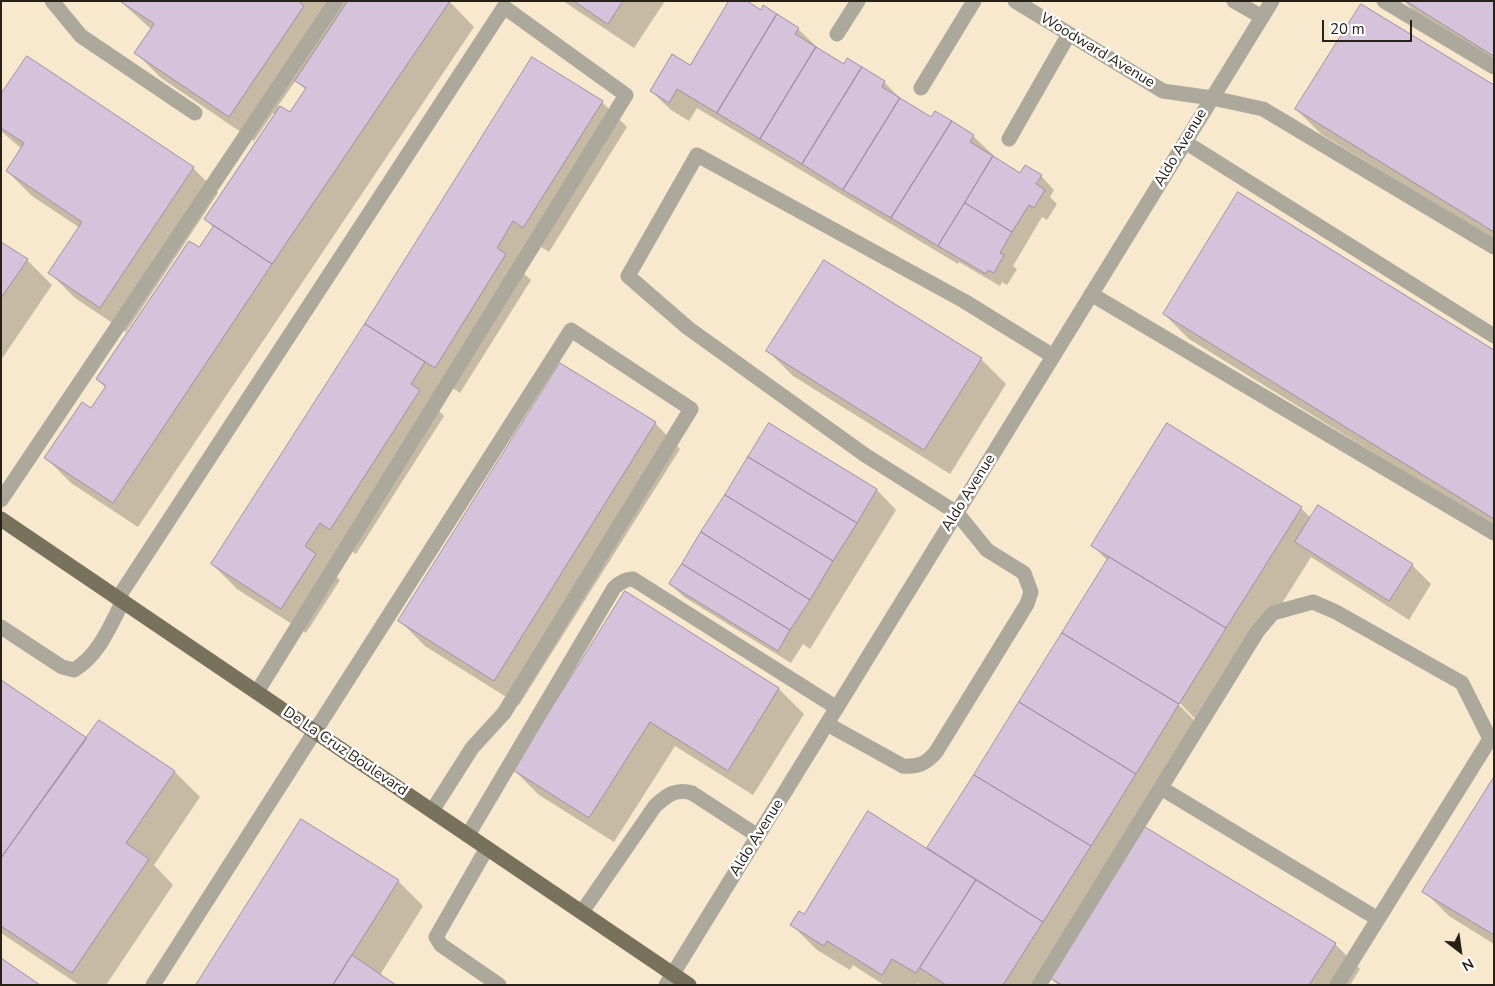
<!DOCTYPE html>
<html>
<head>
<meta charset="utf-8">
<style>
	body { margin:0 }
	#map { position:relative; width:1495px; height:986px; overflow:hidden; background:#f8e9ce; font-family:"Nunito Sans",sans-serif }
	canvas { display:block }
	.frame { position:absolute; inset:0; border:2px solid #272117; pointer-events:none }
	.north { position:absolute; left:1435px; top:926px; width:50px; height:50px; -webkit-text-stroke:4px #fff; paint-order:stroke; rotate:150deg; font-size:14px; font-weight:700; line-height:20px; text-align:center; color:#272117 }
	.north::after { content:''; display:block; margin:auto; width:18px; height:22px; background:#272117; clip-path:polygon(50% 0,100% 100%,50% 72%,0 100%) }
	.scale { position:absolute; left:1322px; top:20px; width:90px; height:22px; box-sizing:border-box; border:2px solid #272117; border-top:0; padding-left:6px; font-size:15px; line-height:18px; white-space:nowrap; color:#272117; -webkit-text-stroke:4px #fff; paint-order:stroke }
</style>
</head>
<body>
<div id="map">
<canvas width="1495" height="986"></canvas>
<div class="frame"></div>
<div class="north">N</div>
<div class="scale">20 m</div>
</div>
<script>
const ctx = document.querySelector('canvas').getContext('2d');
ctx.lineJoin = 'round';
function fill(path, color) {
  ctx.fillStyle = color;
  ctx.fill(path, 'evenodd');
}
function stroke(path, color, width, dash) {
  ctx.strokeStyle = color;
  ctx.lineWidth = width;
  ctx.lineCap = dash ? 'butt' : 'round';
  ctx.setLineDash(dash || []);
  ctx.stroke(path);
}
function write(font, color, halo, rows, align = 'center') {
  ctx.font = font + ' "Nunito Sans",sans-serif';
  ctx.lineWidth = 5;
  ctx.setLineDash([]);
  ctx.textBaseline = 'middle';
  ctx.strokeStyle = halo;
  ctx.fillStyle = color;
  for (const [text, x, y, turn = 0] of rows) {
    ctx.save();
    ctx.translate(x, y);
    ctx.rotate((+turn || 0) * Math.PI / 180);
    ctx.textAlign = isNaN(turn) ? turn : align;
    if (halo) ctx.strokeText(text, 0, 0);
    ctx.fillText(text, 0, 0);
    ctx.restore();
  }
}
const shadow = new Path2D(`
	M 120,1 L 449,1 L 474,27 L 138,527 L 71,483 L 46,458 L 91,410 L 106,388 L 97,379 L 214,228 L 205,219 L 275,115 L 273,113 L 254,141 L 161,78 L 136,53 L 152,30 ZM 296,80 L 306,90 L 290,114 L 278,106 Z
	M 563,1 L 665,1 L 634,48 Z
	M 1404,1 L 1494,1 L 1494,64 L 1424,21 Z
	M 761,11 L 798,29 L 818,48 L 844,66 L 847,60 L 884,82 L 904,102 L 931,119 L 973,136 L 993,155 L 991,157 L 1020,174 L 1041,176 L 1054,190 L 1050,197 L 1057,204 L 1047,220 L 1042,217 L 1013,266 L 1017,269 L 1007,285 L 1002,282 L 1000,286 L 959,262 L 958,264 L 697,108 L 689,121 L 671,110 L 651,91 L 691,66 Z
	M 27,58 L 193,168 L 218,193 L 126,332 L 75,298 L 50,273 L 80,228 L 32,196 L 7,171 L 22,149 L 1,131 L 1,96 Z
	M 533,59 L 602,102 L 627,127 L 549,252 L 538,245 L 522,272 L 531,280 L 460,393 L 450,386 L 436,408 L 444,416 L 356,554 L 345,547 L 330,570 L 340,580 L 306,633 L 237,589 L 212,564 L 366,325 Z
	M 1494,87 L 1494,240 L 1321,134 L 1296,109 Z
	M 1,243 L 27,260 L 52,285 L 1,360 Z
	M 1164,314 L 1494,352 L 1494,527 L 1189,339 Z
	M 768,351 L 981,359 L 1006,384 L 950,474 L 793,376 Z
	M 655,423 L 680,449 L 519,705 L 425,646 L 400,621 Z
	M 770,424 L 877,490 L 896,510 L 810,649 L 803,644 L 791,663 L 684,597 L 670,584 Z
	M 1301,508 L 1311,518 L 1412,565 L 1431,584 L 1409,620 L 1311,557 L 1204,728 L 1178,701 L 1178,704 L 1198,724 L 1110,867 L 1335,944 L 1360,969 L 1350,985 L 1058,985 L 1051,978 L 1035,985 L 921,985 L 918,983 L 916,985 L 884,985 L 853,965 L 850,970 L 817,950 L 792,925 L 804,916 L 928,850 L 1108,561 L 1092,545 Z
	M 625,593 L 779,689 L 804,714 L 753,795 L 675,746 L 614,842 L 539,795 L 514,770 Z
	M 1,682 L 87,739 L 99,722 L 175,772 L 200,797 L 154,865 L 173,885 L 106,985 L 79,985 L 1,933 Z
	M 1494,779 L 1494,944 L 1449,916 L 1424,891 Z
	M 398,881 L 423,906 L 380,975 L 394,985 L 198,985 Z`);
const building = new Path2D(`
	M 120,1 L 298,1 L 304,6 L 229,117 L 134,53 L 154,24 Z
	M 348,1 L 450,1 L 272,264 L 204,219 L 280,106 L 290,112 L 306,88 L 295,81 Z
	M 574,1 L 623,1 L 608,24 Z
	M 729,1 L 747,1 L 761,10 L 763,5 L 777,14 L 717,113 L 677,89 L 669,103 L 650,91 L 672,54 L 690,65 Z
	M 1406,1 L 1494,1 L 1494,56 Z
	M 1361,4 L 1494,85 L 1494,232 L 1295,109 Z
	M 777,14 L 799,28 L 795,34 L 816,47 L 760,139 L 717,113 Z
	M 816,47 L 844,64 L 847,58 L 862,67 L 802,164 L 760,139 Z
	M 27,56 L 194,167 L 100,308 L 48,273 L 82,222 L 6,171 L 24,143 L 1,128 L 1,94 Z
	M 532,57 L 603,101 L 523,228 L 513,221 L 497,248 L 506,254 L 435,368 L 365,324 Z
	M 862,67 L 885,81 L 882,87 L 900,98 L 843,190 L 802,164 Z
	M 900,98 L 931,117 L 935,111 L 952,121 L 891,218 L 843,190 Z
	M 952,121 L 974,135 L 970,142 L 993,156 L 938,246 L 891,218 Z
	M 993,156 L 1020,173 L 1025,165 L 1042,175 L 1036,184 L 1045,190 L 1034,208 L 1029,205 L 1012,232 L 965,203 Z
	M 1238,192 L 1494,350 L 1494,519 L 1163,314 Z
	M 965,203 L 1012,232 L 1000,253 L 1004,255 L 994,273 L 988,270 L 986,274 L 938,246 Z
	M 214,226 L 272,264 L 113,503 L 44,458 L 82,402 L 91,408 L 106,386 L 96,379 L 189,241 L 199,247 Z
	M 1,242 L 28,259 L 1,298 Z
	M 824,260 L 982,358 L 924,450 L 766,351 Z
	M 365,324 L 425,362 L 411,384 L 420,390 L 330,530 L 320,523 L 305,546 L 316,554 L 281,609 L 211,564 Z
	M 560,363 L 656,422 L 494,681 L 398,621 Z
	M 769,423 L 877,489 L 857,523 L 748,457 Z
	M 1167,423 L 1302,507 L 1226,628 L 1091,546 Z
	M 748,457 L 857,523 L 833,561 L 725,495 Z
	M 725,495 L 833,561 L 810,600 L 701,532 Z
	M 1318,505 L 1413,564 L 1389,601 L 1295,542 Z
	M 701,532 L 810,600 L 790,630 L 682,564 Z
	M 1109,557 L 1226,628 L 1179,704 L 1062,633 Z
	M 682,564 L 790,630 L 778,651 L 669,584 Z
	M 625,591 L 779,688 L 728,771 L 650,722 L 589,818 L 513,770 Z
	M 1062,633 L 1179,704 L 1136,774 L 1019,702 Z
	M 1,680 L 87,738 L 1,858 Z
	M 1019,702 L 1136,774 L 1091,846 L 974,775 Z
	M 99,720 L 175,771 L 126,843 L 149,859 L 72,973 L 1,926 L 1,858 Z
	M 974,775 L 1091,846 L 1043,922 L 927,848 Z
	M 1494,777 L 1494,935 L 1422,892 Z
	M 868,811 L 976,880 L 916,973 L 892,959 L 882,975 L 827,941 L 824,946 L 790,925 L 799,911 L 804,914 Z
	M 301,819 L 399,880 L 333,985 L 196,985 Z
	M 1145,827 L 1336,943 L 1309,985 L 1062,985 L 1050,978 Z
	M 976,880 L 1043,922 L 1003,985 L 946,985 L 920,968 Z
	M 352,955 L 396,985 L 333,985 Z
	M 1,958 L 40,985 L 1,985 Z`);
const minor = new Path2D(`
	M 52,1 L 81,36 L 195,113
	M 1015,1 L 1163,91 L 1212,98 L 1263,109 L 1494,247
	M 1234,1 L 1262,17
	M 1384,1 L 1494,67
	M 837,34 L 858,1
	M 921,88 L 974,1
	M 1009,139 L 1069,34
	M 1185,142 L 1494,336
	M 1091,294 L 1494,533
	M 1,500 L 336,1
	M 118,598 L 504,7 L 626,95 L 257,692
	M 1,627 L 62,667 L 74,670 C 99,655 110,626 123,601
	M 827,724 L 903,766 C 918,767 926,764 936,752 L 1027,604 L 1031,592 L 1024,573 L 987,550 L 957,513 L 865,455 L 688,328 L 628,276 L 697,155 L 964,301 L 1053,356
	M 1161,788 L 1378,919
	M 468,835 L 614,588 C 620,582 625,579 633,579 L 837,708
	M 487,848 L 436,937 L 441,945 L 499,985
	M 582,912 L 655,806 C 667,795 676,788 692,793 L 758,836
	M 153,985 L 571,330 L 691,409 L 504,713 L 472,748 L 432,811
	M 666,985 L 1272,1
	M 1039,985 L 1257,632 L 1273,613 L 1313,602 L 1336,612 L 1462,683 L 1490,739 L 1494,739
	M 1337,985 L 1490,739`);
const major = new Path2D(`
	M 1,519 L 689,985`);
const streetNames = [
	["Woodward Avenue",1097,51,31],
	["Aldo Avenue",1181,148,-59],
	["Aldo Avenue",969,493,-58],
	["De La Cruz Boulevard",345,752,34],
	["Aldo Avenue",757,838,-58]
];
fill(shadow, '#0003');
fill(building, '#d5c3db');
stroke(building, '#9f8ea5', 1);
stroke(minor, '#aca89c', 15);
stroke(major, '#78715c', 15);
write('15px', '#272117', '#fff', streetNames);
</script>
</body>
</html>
